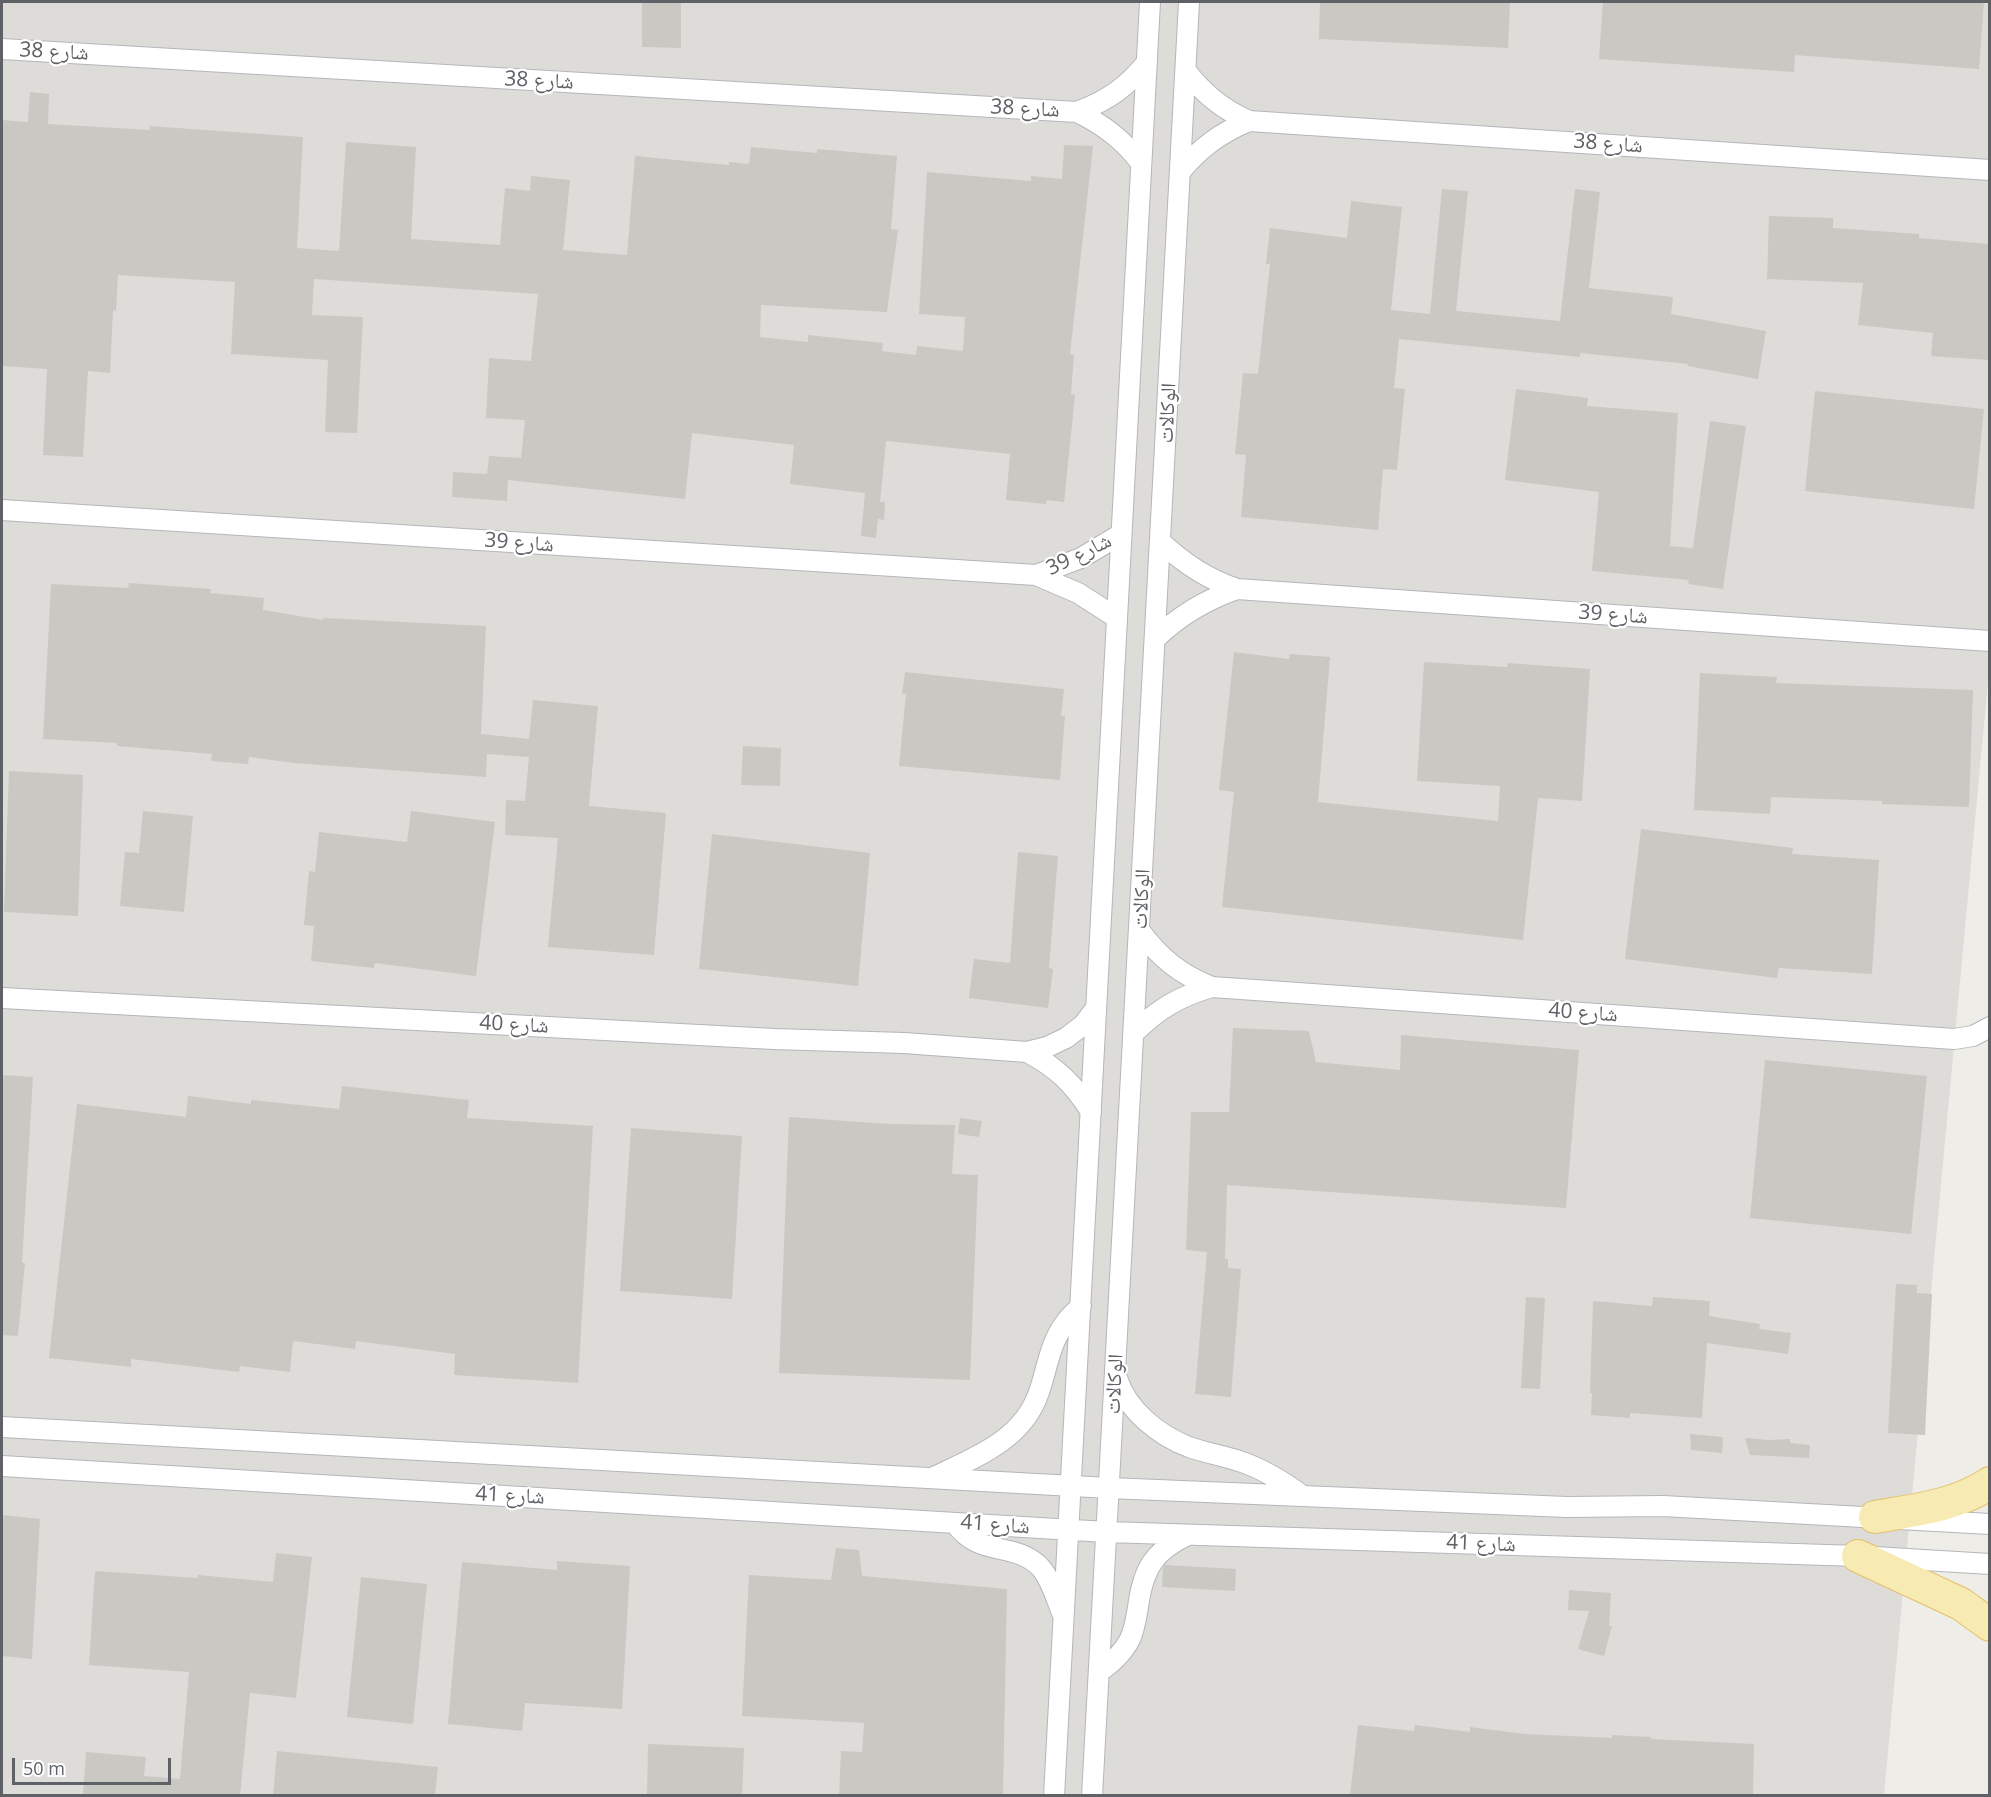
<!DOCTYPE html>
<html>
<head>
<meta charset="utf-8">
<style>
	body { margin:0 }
	#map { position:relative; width:1991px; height:1797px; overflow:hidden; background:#efede7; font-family:"Open Sans",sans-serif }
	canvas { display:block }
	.frame { position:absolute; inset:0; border:3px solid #5e6165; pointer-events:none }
	.scale { position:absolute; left:12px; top:1758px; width:159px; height:27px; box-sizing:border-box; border:3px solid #5e6165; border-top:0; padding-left:8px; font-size:18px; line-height:21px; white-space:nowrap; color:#5e6165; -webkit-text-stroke:4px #fff; paint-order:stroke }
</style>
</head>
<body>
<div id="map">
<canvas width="1991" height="1797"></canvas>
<div class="frame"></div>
<div class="scale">50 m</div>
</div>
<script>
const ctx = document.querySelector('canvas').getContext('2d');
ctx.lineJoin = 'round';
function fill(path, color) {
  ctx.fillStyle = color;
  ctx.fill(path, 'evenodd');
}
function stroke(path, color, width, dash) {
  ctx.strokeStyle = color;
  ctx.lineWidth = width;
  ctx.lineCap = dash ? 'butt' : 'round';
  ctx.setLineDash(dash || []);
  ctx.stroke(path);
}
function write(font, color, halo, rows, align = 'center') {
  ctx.font = font + ' "Open Sans","Noto Naskh Arabic",sans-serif';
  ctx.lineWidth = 4.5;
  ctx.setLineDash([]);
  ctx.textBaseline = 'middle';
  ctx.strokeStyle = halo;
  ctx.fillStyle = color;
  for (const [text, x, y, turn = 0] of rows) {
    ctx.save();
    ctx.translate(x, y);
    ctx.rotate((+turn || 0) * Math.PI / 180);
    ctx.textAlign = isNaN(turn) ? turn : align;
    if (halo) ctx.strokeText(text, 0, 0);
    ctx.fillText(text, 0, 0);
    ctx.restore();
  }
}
const industrial = new Path2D(`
	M 2,2 L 1989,2 L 1989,671 L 1884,1795 L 2,1796 Z`);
const building = new Path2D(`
	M 642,2 L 681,2 L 681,48 L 642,47 Z
	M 1320,2 L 1510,2 L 1508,48 L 1319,39 Z
	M 1603,2 L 1984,2 L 1979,69 L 1795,55 L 1794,72 L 1599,59 Z
	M 30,92 L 49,94 L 48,124 L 150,130 L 150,126 L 303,137 L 297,248 L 339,251 L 346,142 L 416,147 L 411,239 L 500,245 L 505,188 L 530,191 L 531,176 L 570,180 L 563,250 L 627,255 L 635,156 L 729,165 L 729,162 L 749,164 L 751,147 L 817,153 L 817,149 L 897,156 L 891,229 L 898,230 L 887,312 L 761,305 L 760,337 L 808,342 L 808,335 L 883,343 L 882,351 L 916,355 L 917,346 L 963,351 L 965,317 L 919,314 L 927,172 L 1031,181 L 1031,176 L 1062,179 L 1064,145 L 1093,146 L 1070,354 L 1074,355 L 1071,394 L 1075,395 L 1064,502 L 1047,500 L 1046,504 L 1006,500 L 1010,454 L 886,441 L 880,502 L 885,502 L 884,520 L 878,519 L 876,538 L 861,536 L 865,493 L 790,484 L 794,445 L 692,433 L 685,499 L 508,480 L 507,501 L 452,497 L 453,472 L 487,474 L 489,456 L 521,458 L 525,420 L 486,418 L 489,358 L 531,361 L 538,294 L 314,279 L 312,315 L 363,317 L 357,433 L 325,432 L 328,360 L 231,354 L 235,282 L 118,275 L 116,311 L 113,310 L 110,373 L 88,371 L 83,457 L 43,455 L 47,369 L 2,366 L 2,120 L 28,122 Z
	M 1442,189 L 1468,191 L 1456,311 L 1560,321 L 1575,189 L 1600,192 L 1589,288 L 1673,297 L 1671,314 L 1766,331 L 1758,379 L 1688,366 L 1688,364 L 1580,353 L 1580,357 L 1399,339 L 1394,388 L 1405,389 L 1397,470 L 1383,469 L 1378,530 L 1241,517 L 1246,455 L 1235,454 L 1243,373 L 1258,374 L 1270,264 L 1266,264 L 1270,228 L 1347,238 L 1351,201 L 1402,207 L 1391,310 L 1430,314 Z
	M 1769,216 L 1833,218 L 1833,228 L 1919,234 L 1919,238 L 1989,244 L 1989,360 L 1931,356 L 1933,333 L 1858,325 L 1863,283 L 1767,279 Z
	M 1516,389 L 1588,398 L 1587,406 L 1678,413 L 1670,546 L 1693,548 L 1710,421 L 1746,426 L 1723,589 L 1688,584 L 1689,580 L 1592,571 L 1599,492 L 1505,480 Z
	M 1815,391 L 1984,409 L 1974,509 L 1805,491 Z
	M 129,583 L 211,589 L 210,593 L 264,598 L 263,610 L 323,620 L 323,618 L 486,626 L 481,734 L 529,739 L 533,700 L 598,706 L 589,806 L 666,813 L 654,955 L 548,947 L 558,838 L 505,835 L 506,800 L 525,801 L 529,757 L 487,754 L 486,777 L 294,763 L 249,757 L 248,764 L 211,761 L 212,754 L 117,746 L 117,743 L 43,739 L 51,584 L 128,588 Z
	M 1234,652 L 1289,659 L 1290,654 L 1330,657 L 1318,802 L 1498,821 L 1500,786 L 1417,781 L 1424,662 L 1507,667 L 1508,663 L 1590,669 L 1582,801 L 1538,798 L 1523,940 L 1222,907 L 1234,792 L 1219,790 Z
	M 905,672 L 1064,689 L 1061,716 L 1065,716 L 1060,780 L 899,766 L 906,694 L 902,694 Z
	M 1700,673 L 1777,677 L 1776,683 L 1973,690 L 1969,807 L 1882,804 L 1882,801 L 1771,797 L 1770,814 L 1694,810 Z
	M 743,746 L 781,748 L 780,786 L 741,785 Z
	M 9,771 L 83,775 L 78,916 L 4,912 Z
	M 143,811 L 193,816 L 184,912 L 120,906 L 125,852 L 139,853 Z
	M 411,811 L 495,822 L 476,976 L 375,963 L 374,968 L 311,961 L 314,926 L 304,925 L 309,871 L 315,872 L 319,832 L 407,842 Z
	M 1641,829 L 1793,848 L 1792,854 L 1879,860 L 1872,974 L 1779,968 L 1777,978 L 1625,959 Z
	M 712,834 L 870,853 L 858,986 L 699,969 Z
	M 1018,852 L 1058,856 L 1049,968 L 1053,969 L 1048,1008 L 969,998 L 974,959 L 1010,963 Z
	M 1233,1028 L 1309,1031 L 1316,1062 L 1400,1070 L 1401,1035 L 1579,1050 L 1566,1208 L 1227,1185 L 1225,1259 L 1228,1259 L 1228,1268 L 1241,1269 L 1231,1397 L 1195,1394 L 1207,1252 L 1186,1250 L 1191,1112 L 1229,1112 Z
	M 1765,1060 L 1927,1076 L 1911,1234 L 1750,1218 Z
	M 2,1075 L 33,1077 L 22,1263 L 25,1263 L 18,1336 L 2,1335 Z
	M 342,1086 L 469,1100 L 467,1118 L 593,1126 L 578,1383 L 454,1375 L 455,1354 L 356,1341 L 355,1349 L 293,1341 L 290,1372 L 240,1366 L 239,1372 L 131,1359 L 131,1367 L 49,1358 L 77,1104 L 186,1117 L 188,1096 L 251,1104 L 251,1100 L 339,1109 Z
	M 789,1117 L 890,1124 L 955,1125 L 952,1174 L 978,1175 L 970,1380 L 779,1373 Z
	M 960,1118 L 982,1121 L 979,1137 L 958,1134 Z
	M 631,1128 L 742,1136 L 732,1299 L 620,1291 Z
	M 1896,1284 L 1917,1285 L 1917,1293 L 1932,1294 L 1925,1435 L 1888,1433 Z
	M 1526,1297 L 1545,1298 L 1540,1389 L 1521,1388 Z
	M 1653,1297 L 1710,1301 L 1709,1316 L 1760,1324 L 1759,1329 L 1791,1333 L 1788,1354 L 1707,1343 L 1702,1418 L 1630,1413 L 1630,1418 L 1591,1415 L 1592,1393 L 1590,1393 L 1593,1301 L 1652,1306 Z
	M 1690,1434 L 1723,1437 L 1722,1453 L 1691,1450 Z
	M 1745,1438 L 1768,1440 L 1790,1439 L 1790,1443 L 1810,1445 L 1809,1458 L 1750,1455 Z
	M 2,1515 L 40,1519 L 32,1659 L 2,1656 Z
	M 836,1548 L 859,1550 L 862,1576 L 1007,1589 L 1003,1796 L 839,1796 L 841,1751 L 862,1752 L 864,1723 L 742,1716 L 749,1575 L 831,1580 Z
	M 276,1553 L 312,1557 L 296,1698 L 250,1693 L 240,1796 L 83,1796 L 86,1752 L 146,1757 L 144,1776 L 180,1779 L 189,1672 L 89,1665 L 95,1571 L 198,1578 L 198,1575 L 273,1582 Z
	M 557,1561 L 630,1566 L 622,1709 L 525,1703 L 522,1731 L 448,1724 L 462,1562 L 557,1570 Z
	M 1165,1565 L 1236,1569 L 1235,1591 L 1162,1587 L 1163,1568 Z
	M 361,1577 L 427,1584 L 413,1724 L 347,1717 Z
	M 1569,1590 L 1611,1593 L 1609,1626 L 1612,1626 L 1604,1656 L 1578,1649 L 1589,1611 L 1568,1610 Z
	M 1358,1725 L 1414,1731 L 1415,1725 L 1470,1732 L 1470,1727 L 1525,1734 L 1612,1738 L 1612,1735 L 1651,1737 L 1651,1739 L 1754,1744 L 1753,1796 L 1350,1796 Z
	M 648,1744 L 744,1748 L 742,1796 L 647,1796 Z
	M 277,1751 L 438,1767 L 435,1796 L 273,1796 Z`);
const street = new Path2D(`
	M 2,49 L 1077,112 C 1104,125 1123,140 1141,163
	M 1186,71 C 1204,94 1222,109 1249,121 L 1990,170
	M 1077,112 C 1107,101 1127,87 1147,62
	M 1180,172 C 1200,148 1220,133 1249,121
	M 2,510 L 1036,575 L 1078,593 L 1117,618
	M 1161,542 C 1184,564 1207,579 1237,589 L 1990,641
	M 1036,575 L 1081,558 L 1121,534
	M 1156,638 C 1180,615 1205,600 1237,589
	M 1140,931 C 1160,958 1181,975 1212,987 L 1954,1039 L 1973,1036 L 1990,1027
	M 2,998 L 774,1039 L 904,1043 L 1027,1052 L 1047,1047 L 1066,1038 L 1083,1025 L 1096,1008
	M 1135,1032 C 1158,1009 1180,996 1212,987
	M 1027,1052 C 1056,1067 1074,1084 1091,1112
	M 1117,1378 C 1127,1410 1158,1435 1189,1447 C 1206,1453 1225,1456 1242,1462 C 1265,1470 1284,1482 1303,1496
	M 2,1427 L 1109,1488 L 1567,1507 L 1663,1506 L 1990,1524
	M 2,1466 L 1107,1532 L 1858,1556 L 1990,1564
	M 934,1477 C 976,1457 1023,1440 1039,1392 C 1047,1369 1050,1343 1065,1323 C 1069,1317 1075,1312 1081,1306
	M 955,1523 C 979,1558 1015,1541 1040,1567 C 1051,1579 1056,1598 1062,1613
	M 1099,1672 C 1112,1663 1123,1653 1130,1639 C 1135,1628 1136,1618 1138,1607 C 1143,1570 1153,1551 1188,1535
	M 1054,1796 L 1150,2
	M 1092,1796 L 1189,2`);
const primary = new Path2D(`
	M 1875,1517 C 1914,1510 1956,1506 1990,1483
	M 1858,1556 L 1961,1604 L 1990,1625`);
const streetNames = [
	["شارع 38",54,52,3],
	["شارع 38",539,81,3],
	["شارع 38",1025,109,3],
	["شارع 38",1608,144,4],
	["الوكالات",1168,413,-87],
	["شارع 39",519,543,4],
	["شارع 39",1079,555,-26],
	["شارع 39",1613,615,4],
	["الوكالات",1142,899,-87],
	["شارع 40",1583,1013,4],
	["شارع 40",514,1025,3],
	["الوكالات",1115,1384,-87],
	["شارع 41",510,1496,3],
	["شارع 41",995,1525,4],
	["شارع 41",1481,1544,2]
];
fill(industrial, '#dedcd9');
fill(building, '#cac8c3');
stroke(street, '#b3b6ba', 22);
stroke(primary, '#e4c06a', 34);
stroke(street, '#fff', 20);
stroke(primary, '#f7ebb3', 32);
write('21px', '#5e6165', '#fff', streetNames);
</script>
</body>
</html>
